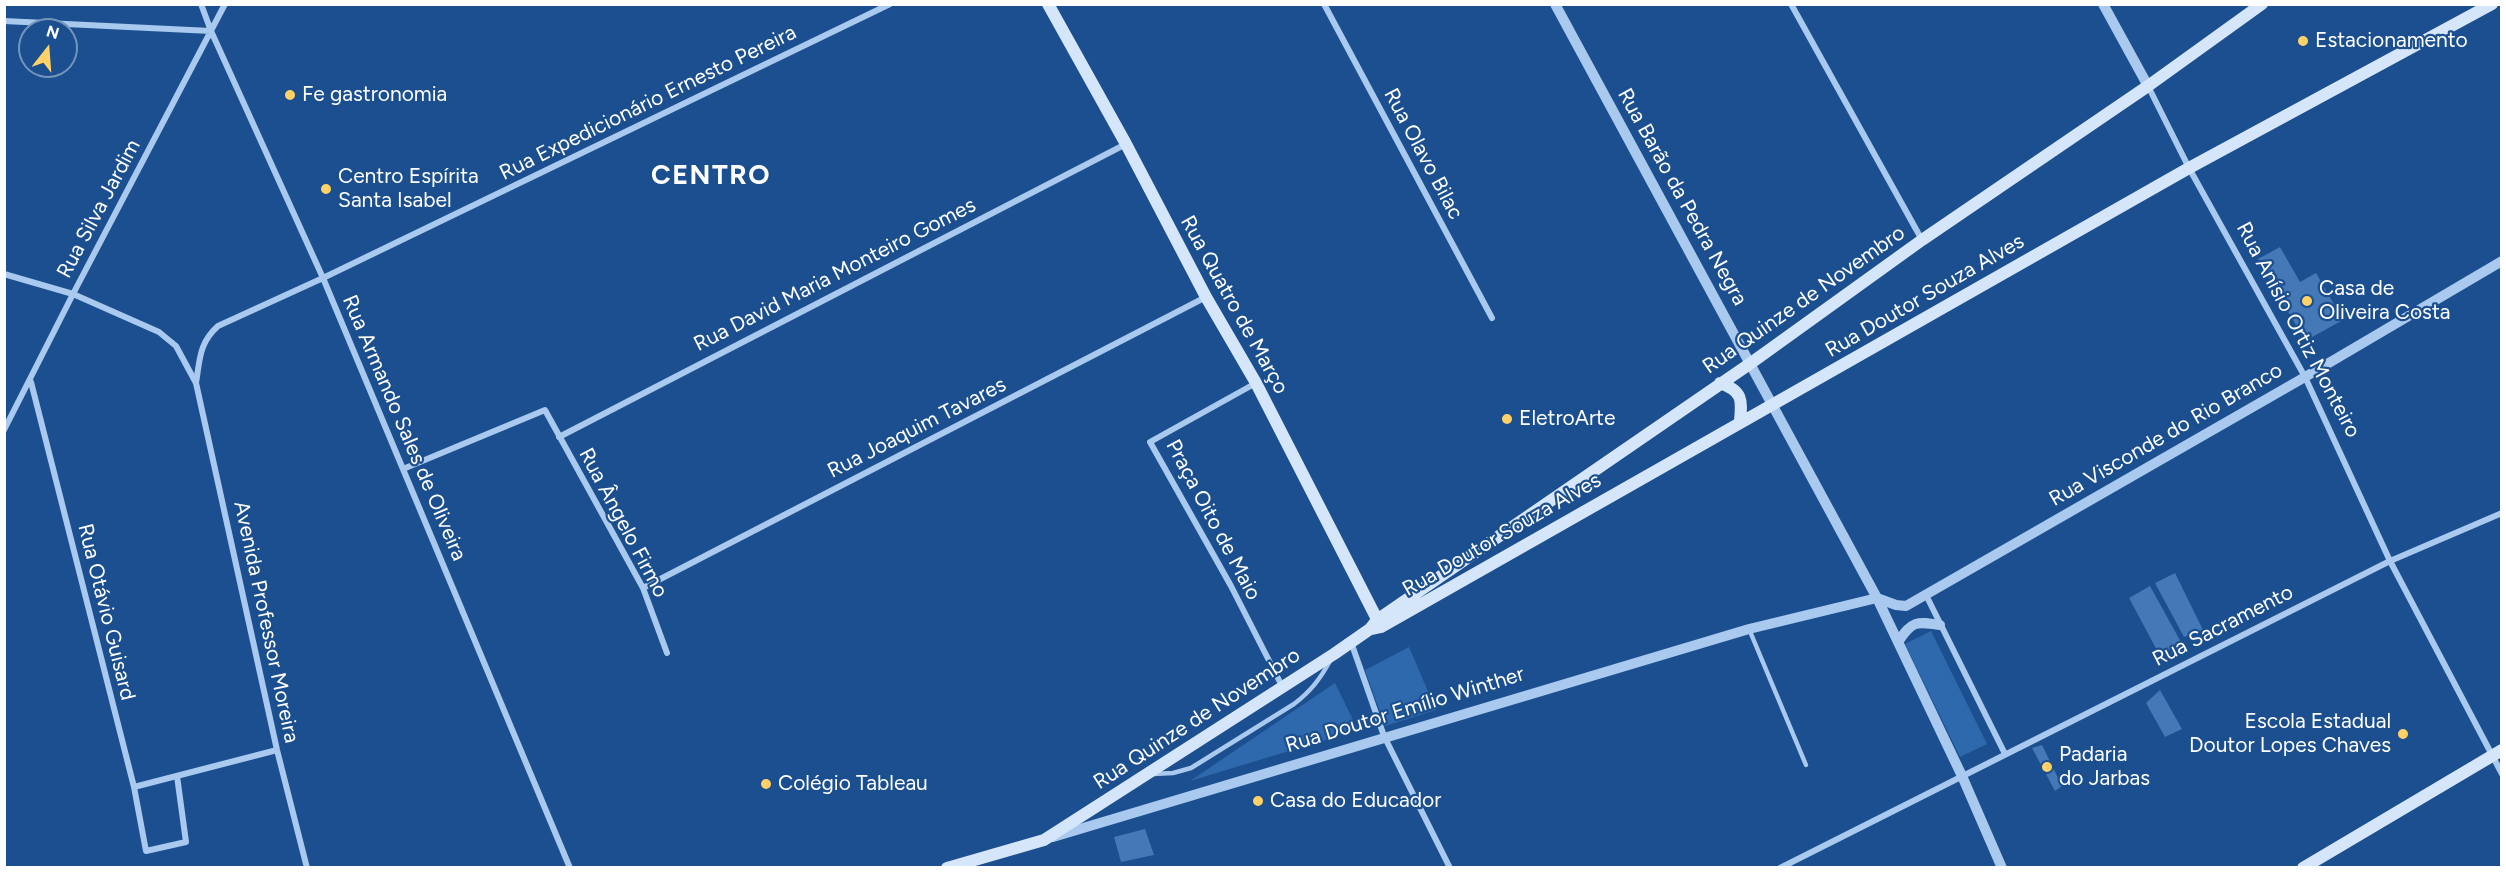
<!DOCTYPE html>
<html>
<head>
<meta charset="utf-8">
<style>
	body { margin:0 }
	#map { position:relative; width:2506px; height:872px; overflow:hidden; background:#1b4f8f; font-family:Figtree,sans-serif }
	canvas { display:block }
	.frame { position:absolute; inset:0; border:6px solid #fff; pointer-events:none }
	.north { position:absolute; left:18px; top:18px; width:60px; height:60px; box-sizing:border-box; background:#1b4f8f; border:2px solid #7695bc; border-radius:50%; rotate:17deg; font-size:16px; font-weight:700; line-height:24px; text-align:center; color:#fff }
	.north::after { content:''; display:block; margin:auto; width:21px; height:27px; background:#ffd166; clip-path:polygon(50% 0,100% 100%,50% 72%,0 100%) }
</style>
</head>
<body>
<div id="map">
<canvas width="2506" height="872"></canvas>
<div class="frame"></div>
<div class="north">N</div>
</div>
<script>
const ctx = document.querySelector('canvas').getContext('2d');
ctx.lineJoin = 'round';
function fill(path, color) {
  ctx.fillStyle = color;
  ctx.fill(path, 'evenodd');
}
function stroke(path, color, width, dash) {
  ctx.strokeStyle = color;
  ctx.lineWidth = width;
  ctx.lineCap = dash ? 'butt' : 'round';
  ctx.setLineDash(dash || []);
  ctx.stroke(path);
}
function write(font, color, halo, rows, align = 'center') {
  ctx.font = font + ' Figtree,sans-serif';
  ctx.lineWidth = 4.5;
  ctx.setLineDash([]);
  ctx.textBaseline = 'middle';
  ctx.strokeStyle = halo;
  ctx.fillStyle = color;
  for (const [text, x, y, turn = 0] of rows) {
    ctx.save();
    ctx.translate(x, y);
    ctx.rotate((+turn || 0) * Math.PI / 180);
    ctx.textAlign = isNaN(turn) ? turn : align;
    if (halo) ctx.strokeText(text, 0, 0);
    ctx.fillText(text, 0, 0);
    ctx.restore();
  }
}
const green = new Path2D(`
	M 1931,631 L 1987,744 L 1960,757 L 1905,644 Z
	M 1409,647 L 1436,710 L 1385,726 L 1365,670 Z
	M 1335,683 L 1358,730 L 1190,781 Z`);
const building = new Path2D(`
	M 2280,247 L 2300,282 L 2316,273 L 2343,320 L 2305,341 L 2258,259 Z
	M 2175,573 L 2203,630 L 2184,637 L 2155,583 Z
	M 2150,586 L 2182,644 L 2159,654 L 2129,598 Z
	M 2160,690 L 2182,729 L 2165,737 L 2146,703 Z
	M 2042,745 L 2062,786 L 2055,791 L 2032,748 Z
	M 1145,829 L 1154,855 L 1121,862 L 1114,837 Z`);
const service = new Path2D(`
	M 1749,629 L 1806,765
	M 1153,774 L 1173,773 L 1191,768 L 1294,704 C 1311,691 1320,679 1330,661`);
const minor = new Path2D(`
	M 201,4 L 211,31 L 323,278 L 570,868
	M 1324,4 L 1492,318
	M 1791,4 L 1922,240
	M 4,21 L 211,31
	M 2148,86 L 2189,168 L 2305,377 L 2390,561 L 2502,774
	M 4,274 L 73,294 L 159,332 L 176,346 L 196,383 L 277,750 L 307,868
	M 31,382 L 134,787 L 146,851 L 186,842 L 177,776
	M 196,383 C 200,359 199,343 218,326 L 323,278 L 890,4
	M 1256,383 L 1150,442 L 1231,586 L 1283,688
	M 4,430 L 73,294 L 225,4
	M 559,437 L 1126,144
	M 403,469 L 545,410 L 643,588 L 667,653
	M 643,588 L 1206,297
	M 1926,595 L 2005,754
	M 1351,642 L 1384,736 L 1450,868
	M 134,787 L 277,750
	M 1780,868 L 2390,561 L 2502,513`);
const tertiary = new Path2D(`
	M 1555,4 L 1877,598 L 1962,776 L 2002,868
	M 2103,4 L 2148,86
	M 1877,598 L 1896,605 L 1906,606 L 2305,377 L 2502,261
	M 1898,642 C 1912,621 1916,621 1940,625
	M 1053,837 L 1749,629 L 1877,598`);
const secondary = new Path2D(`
	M 1048,4 L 1126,144 L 1206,297 L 1256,383 L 1380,625
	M 1720,383 C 1743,391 1742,400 1740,421
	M 1372,629 L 1381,627 L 2189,168 L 2492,4
	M 947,868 L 1044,840 L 1334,654 L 1370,629 L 1377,620 L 1751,363 L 1922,240 L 2148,86 L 2262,4
	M 2303,868 L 2502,750`);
const markers = [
	[2303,41,6,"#ffd166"],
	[290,95,6,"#ffd166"],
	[326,189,6,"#ffd166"],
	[2307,301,6,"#ffd166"],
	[1507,419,6,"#ffd166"],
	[2403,734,6,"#ffd166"],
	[2047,767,6,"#ffd166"],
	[766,784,6,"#ffd166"],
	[1258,801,6,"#ffd166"]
];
const poiNames = [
	["Estacionamento",2315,41],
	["Fe gastronomia",302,95],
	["Centro Espírita",338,177],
	["Santa Isabel",338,201],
	["Casa de",2319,289],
	["Oliveira Costa",2319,313],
	["EletroArte",1519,419],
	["Escola Estadual",2391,722,"right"],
	["Doutor Lopes Chaves",2391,746,"right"],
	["Padaria",2059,755],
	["do Jarbas",2059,779],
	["Colégio Tableau",778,784],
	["Casa do Educador",1270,801]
];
const streetNames = [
	["Rua Expedicionário Ernesto Pereira",648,103,-26],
	["Rua Olavo Bilac",1423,154,62],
	["Rua Barão da Pedra Negra",1682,197,61],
	["Rua Silva Jardim",99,209,-62],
	["Rua David Maria Monteiro Gomes",835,275,-27],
	["Rua Doutor Souza Alves",1925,296,-30],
	["Rua Quinze de Novembro",1804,300,-35],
	["Rua Quatro de Março",1234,305,61],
	["Rua Anísio Ortiz Monteiro",2298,330,62],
	["Rua Armando Sales de Oliveira",404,428,67],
	["Rua Joaquim Tavares",917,428,-27],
	["Rua Visconde do Rio Branco",2166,435,-30],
	["Praça Oito de Maio",1213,520,62],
	["Rua Ângelo Firmo",623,523,62],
	["Rua Doutor Souza Alves",1502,535,-30],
	["Rua Otávio Guisard",106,612,76],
	["Avenida Professor Moreira",266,622,78],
	["Rua Sacramento",2223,626,-27],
	["Rua Doutor Emílio Winther",1405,710,-17],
	["Rua Quinze de Novembro",1197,719,-33]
];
const districtNames = [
	["CENTRO",711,176]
];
fill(green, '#2e69ad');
fill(building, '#4478b7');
stroke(service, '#a9c9ee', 4.5);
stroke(minor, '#a9c9ee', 6);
stroke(tertiary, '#a9c9ee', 10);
stroke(secondary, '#d6e6fa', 12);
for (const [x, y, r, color] of markers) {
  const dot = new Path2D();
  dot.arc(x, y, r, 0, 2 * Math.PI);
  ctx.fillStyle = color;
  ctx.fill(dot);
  stroke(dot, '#1b4f8f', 2);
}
write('21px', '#fff', '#1b4f8f', poiNames, 'left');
write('21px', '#fff', '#1b4f8f', streetNames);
ctx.letterSpacing = '1.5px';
write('bold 27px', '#fff', '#1b4f8f', districtNames);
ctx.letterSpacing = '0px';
</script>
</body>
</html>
